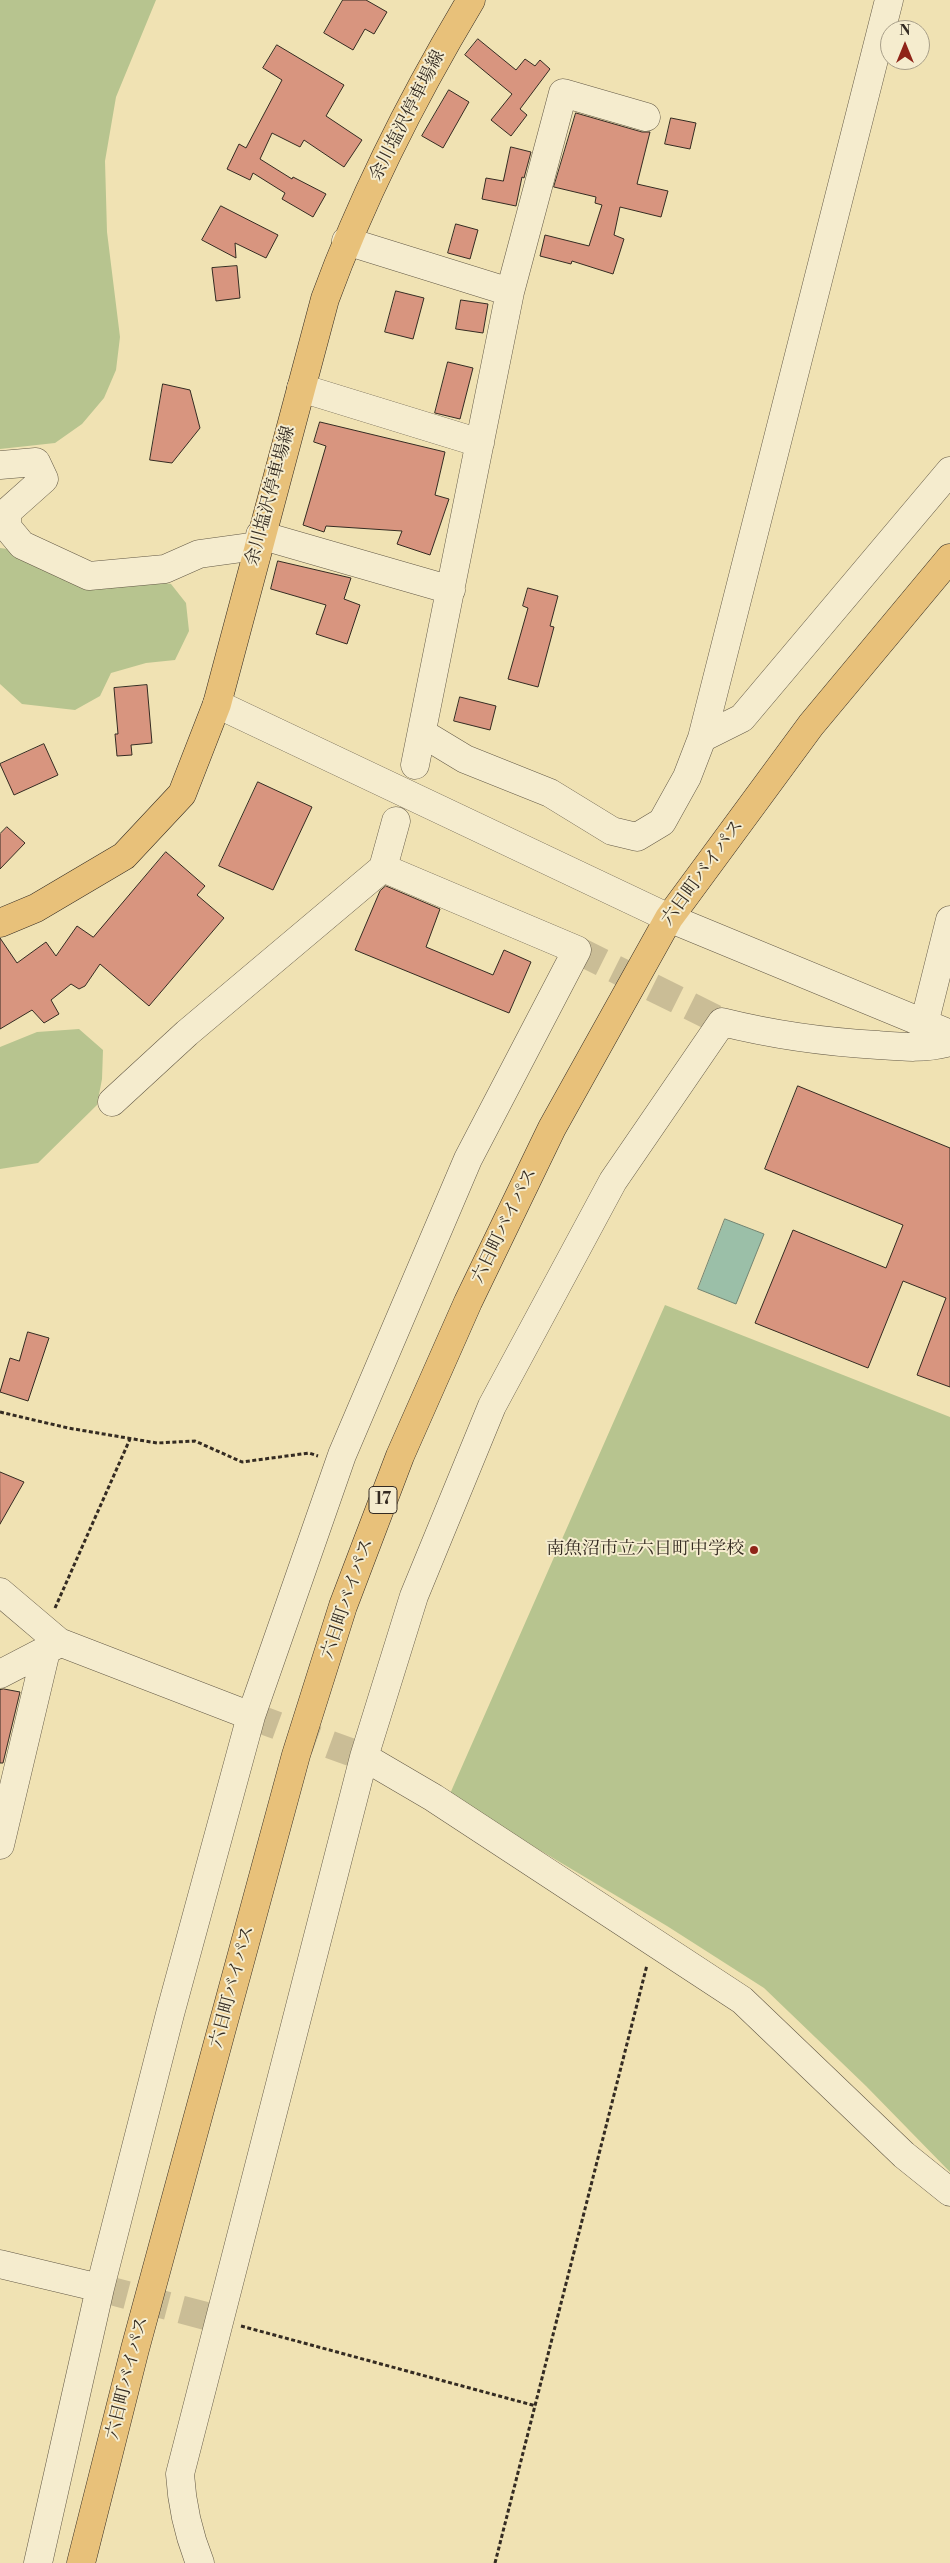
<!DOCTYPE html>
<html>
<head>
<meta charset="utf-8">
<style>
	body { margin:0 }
	#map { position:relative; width:950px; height:2563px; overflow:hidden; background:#f0e2b3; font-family:"Libre Bodoni",serif }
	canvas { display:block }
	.north { position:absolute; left:880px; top:20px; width:50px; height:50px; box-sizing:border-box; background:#f5ecce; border:1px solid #a89f89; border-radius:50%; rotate:0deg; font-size:14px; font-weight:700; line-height:20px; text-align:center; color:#342b22 }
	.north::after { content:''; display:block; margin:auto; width:18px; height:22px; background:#8f2418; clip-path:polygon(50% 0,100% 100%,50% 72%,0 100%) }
</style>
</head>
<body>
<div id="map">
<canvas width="950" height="2563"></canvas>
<div class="north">N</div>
</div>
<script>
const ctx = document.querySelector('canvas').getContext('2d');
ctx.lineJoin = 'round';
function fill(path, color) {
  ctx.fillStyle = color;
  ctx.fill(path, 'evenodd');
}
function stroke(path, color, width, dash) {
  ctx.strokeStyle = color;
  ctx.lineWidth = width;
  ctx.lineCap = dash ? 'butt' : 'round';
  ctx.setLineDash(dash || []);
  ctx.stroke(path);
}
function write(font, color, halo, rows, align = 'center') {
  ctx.font = font + ' "Libre Bodoni","Noto Serif JP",serif';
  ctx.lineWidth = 4;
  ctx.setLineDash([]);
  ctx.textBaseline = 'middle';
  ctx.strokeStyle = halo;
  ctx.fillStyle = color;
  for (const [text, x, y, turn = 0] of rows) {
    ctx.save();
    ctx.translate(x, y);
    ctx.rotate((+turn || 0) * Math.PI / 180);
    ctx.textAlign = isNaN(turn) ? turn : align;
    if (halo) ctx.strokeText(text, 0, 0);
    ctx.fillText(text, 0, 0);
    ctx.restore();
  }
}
const green = new Path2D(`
	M 0,0 L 156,0 L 116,97 L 105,161 L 107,232 L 120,337 L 116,370 L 104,398 L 82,424 L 55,443 L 0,449 Z
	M 0,548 L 15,550 L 84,584 L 108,588 L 147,580 L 171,584 L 186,603 L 189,631 L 175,660 L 146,663 L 111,673 L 100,696 L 75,710 L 22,704 L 0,684 Z
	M 79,1029 L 103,1050 L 102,1079 L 97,1105 L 38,1163 L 0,1169 L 0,1047 L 37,1032 Z
	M 665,1305 L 950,1417 L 950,2172 L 866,2086 L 764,1988 L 667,1926 L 449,1796 Z`);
const water = new Path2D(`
	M 725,1219 L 764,1234 L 736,1304 L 698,1289 Z`);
const building = new Path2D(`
	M 343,0 L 366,0 L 387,12 L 374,34 L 365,29 L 353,50 L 324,33 Z
	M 478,39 L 516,70 L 525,59 L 535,66 L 540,60 L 550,69 L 520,109 L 527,115 L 511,136 L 491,120 L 512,94 L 465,55 Z
	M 277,45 L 344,85 L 326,116 L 362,140 L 344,167 L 304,140 L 300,147 L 272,133 L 260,159 L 292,179 L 293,177 L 326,194 L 313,217 L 282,199 L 285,193 L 253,173 L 250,180 L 227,169 L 239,144 L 246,148 L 282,80 L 263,68 Z
	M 449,90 L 469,102 L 443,148 L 422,136 Z
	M 576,113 L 642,132 L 650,132 L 637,184 L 668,191 L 661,217 L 620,207 L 614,235 L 624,239 L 613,274 L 572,261 L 571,264 L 540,256 L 545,235 L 589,246 L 602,205 L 595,203 L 596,197 L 554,187 Z
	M 671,118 L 696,123 L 690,149 L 665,144 Z
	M 511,147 L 531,152 L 524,178 L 522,177 L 516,206 L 482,199 L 486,178 L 503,181 Z
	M 221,206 L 278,235 L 266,258 L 235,243 L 236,258 L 202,240 Z
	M 456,224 L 478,230 L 470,259 L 448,253 Z
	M 237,266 L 240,298 L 216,301 L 212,268 Z
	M 396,291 L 424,298 L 413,339 L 385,332 Z
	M 461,300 L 488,304 L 483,333 L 456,329 Z
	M 448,362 L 473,368 L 460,419 L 435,413 Z
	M 163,384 L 190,390 L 200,428 L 172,463 L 150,460 Z
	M 320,422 L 445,452 L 435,495 L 449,499 L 430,555 L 397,544 L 402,531 L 326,526 L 324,532 L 303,525 L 326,446 L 314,442 Z
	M 278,561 L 351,578 L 344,599 L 360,605 L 347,644 L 316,634 L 326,605 L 271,589 Z
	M 528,588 L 558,596 L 550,626 L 554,627 L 538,687 L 508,679 L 528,608 L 523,606 Z
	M 147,685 L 152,743 L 131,745 L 132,755 L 117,756 L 115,734 L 118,734 L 114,688 Z
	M 460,697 L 496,706 L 490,730 L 454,721 Z
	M 44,744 L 58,775 L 14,795 L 0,764 Z
	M 258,782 L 312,807 L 273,890 L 219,866 Z
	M 7,827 L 25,843 L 0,869 L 0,834 Z
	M 166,852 L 205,886 L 197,895 L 224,918 L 149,1006 L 100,964 L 85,986 L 79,989 L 71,984 L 51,1000 L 59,1014 L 44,1023 L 32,1010 L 0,1029 L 0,938 L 17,963 L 46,942 L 56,956 L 77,926 L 93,937 Z
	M 386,886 L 440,909 L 426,947 L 493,975 L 504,950 L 531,962 L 509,1013 L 355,950 L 380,891 Z
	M 798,1086 L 950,1148 L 950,1387 L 917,1375 L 946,1298 L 903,1281 L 868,1368 L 755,1323 L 793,1230 L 886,1268 L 903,1225 L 765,1169 Z
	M 28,1332 L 49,1338 L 28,1401 L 0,1392 L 10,1358 L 19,1361 Z
	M 0,1472 L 24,1482 L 0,1524 Z
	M 4,1689 L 20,1692 L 3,1763 L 0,1763 L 0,1690 Z`);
const minorTunnel = new Path2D(`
	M 577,950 L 722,1022
	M 251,1716 L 364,1757
	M 100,2288 L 221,2320`);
const path = new Path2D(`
	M 0,1412 L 68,1428 L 157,1443 L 195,1441 L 242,1462 L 309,1453 L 318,1456
	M 55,1608 L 130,1439
	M 241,2326 L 536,2406
	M 495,2563 L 647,1965`);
const minor = new Path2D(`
	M 346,241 L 510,292 L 415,765
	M 510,292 L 563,93 L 646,117
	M 301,388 L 480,443
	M 0,465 L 36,462 L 44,479 L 7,512 L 7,527 L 22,545 L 89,576 L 165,569 L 199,554 L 257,546
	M 260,535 L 451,590
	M 217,704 L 669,918 L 950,1034
	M 422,733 L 465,759 L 550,793 L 612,831 L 637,837 L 662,822 L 687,777 L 702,738 L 889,0
	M 702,738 L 742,718 L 950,471
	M 924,1024 L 950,920
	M 112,1102 L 187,1033 L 383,868 L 396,821
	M 0,1592 L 59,1642 L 251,1716
	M 0,1674 L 56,1645
	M 364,1757 L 434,1798 L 742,2000 L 904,2155 L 950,2192
	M 0,1845 L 46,1651
	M 0,2264 L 100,2288
	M 38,2563 L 100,2288 L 170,2014 L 251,1716 L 342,1455 L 468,1159 L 577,950 L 383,868
	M 200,2563 C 188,2533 182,2507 180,2474 L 364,1757 L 414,1596 L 492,1406 L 613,1181 L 722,1022 C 774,1035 825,1042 878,1045 C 903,1047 926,1049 950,1042`);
const major = new Path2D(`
	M 0,923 L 36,908 L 124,856 L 182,794 L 217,704 L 325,299 C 363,195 414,95 471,0`);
const highway = new Path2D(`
	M 81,2563 L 135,2349 L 296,1755 L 343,1606 L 400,1456 L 468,1302 L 552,1128 L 669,918 L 811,725 L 950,558`);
const markers = [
	[754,1550,5,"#8f2418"]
];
const shields = [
	[383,1500,28]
];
const shieldNames = [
	["17",383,1500]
];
const streetNames = [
	["余川塩沢停車場線",408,116,-63],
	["余川塩沢停車場線",271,496,-75],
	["六日町バイパス",703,873,-54],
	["六日町バイパス",505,1226,-64],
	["六日町バイパス",348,1599,-71],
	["六日町バイパス",233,1987,-75],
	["六日町バイパス",128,2378,-76]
];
const poiNames = [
	["南魚沼市立六日町中学校",744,1550]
];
fill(green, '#b7c48f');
fill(water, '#9bbfa8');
stroke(water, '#728472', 1);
fill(building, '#d8957f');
stroke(building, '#342b22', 1);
stroke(minorTunnel, '#cabd96', 28, [28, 14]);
stroke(minor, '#635946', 29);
stroke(major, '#342b22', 29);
stroke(highway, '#342b22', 29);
stroke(path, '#342b22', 3, [4, 2.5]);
stroke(minor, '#f5ecce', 28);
stroke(major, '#e8c17a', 28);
stroke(highway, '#e8c17a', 28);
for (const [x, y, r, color] of markers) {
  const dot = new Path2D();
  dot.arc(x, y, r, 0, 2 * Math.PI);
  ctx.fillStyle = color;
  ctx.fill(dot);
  stroke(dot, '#f5ecce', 2);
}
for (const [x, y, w] of shields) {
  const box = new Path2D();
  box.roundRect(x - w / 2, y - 13.5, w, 27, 4);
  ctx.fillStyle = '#f5ecce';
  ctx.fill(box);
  stroke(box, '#342b22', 1);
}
write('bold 16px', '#342b22', null, shieldNames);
write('18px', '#342b22', '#f5ecce', streetNames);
write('18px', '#342b22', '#f5ecce', poiNames, 'right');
</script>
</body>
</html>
